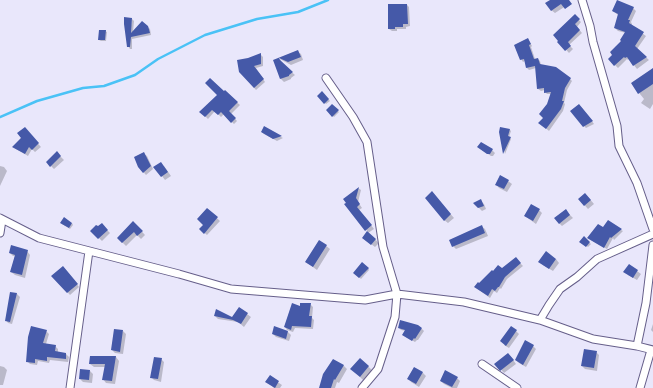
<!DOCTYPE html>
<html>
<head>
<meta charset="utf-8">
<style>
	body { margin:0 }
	canvas { display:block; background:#e9e7fb }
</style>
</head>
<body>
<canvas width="653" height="388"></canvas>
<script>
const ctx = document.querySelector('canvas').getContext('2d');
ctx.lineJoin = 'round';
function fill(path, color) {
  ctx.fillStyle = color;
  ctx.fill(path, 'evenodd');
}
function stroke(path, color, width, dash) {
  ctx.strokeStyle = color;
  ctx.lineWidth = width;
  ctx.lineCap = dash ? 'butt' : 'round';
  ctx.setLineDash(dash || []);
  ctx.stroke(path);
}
const shadow = new Path2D(`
	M 551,0 L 566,0 L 569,4 L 555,13 L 551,10 Z
	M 407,5 L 409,7 L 410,26 L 406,27 L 406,29 L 397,29 L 397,31 L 392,31 L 389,29 Z
	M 633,8 L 636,11 L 631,22 L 632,24 L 632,26 L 646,36 L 637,49 L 649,60 L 637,69 L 629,59 L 628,60 L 627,59 L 618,68 L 609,59 L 614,55 L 622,41 L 626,33 L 618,31 L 615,28 L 618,15 L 613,11 Z
	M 575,16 L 581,22 L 577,27 L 582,33 L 569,45 L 573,49 L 569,53 L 559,42 Z
	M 132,19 L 134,21 L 133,32 L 147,26 L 150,29 L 151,35 L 132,39 L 132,49 L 130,49 L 128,46 Z
	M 105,31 L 107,32 L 106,41 L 101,41 L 99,40 Z
	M 528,39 L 532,46 L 531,47 L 535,59 L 538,59 L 540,61 L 541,65 L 570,79 L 572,81 L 567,90 L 564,103 L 565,104 L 563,111 L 549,131 L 540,123 L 544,118 L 551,94 L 547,94 L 545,92 L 545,90 L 541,91 L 538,89 L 536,68 L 529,70 L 527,68 L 525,61 L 523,62 L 521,59 Z
	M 298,52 L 301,54 L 303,60 L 291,65 L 280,59 L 282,64 L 295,75 L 291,78 L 291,79 L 284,82 L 281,79 L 274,61 Z
	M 261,55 L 263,57 L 263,66 L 256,68 L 265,82 L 256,90 L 240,72 L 249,59 Z
	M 653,69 L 653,104 L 650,109 L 641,103 L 644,99 L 632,84 Z
	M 225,92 L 240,105 L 231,114 L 237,121 L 234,124 L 224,114 L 221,117 L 215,111 L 208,119 L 201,112 Z
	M 322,92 L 330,101 L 326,104 L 318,96 Z
	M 332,105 L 339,112 L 334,117 L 327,110 Z
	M 582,108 L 594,124 L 586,128 L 584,126 Z
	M 264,128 L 281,137 L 283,138 L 277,141 L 264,134 L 262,132 Z
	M 510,130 L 511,131 L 509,137 L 511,139 L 505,154 L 500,132 Z
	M 27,131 L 41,147 L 35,152 L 32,149 L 28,156 L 16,149 L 13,147 Z
	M 482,150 L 492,150 L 495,153 L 493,156 L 491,156 Z
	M 57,153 L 64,160 L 54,169 L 47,162 Z
	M 144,154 L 147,156 L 153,169 L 146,175 L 139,167 Z
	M 0,166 L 4,167 L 7,171 L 0,186 Z
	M 164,166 L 171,176 L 165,180 L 155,167 Z
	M 508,181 L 512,184 L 507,192 L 499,188 L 496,184 Z
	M 358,188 L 361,190 L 358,202 L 362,208 L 359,210 L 374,229 L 368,233 L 379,243 L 375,247 L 367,241 L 368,232 L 345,204 Z
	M 435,196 L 454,218 L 448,223 L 444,220 Z
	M 588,197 L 594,204 L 588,209 L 579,199 Z
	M 481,201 L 484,204 L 486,209 L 482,211 L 474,203 Z
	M 207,209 L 220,221 L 207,235 L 200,229 L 204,225 Z
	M 539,210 L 542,213 L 536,224 L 529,219 L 525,216 Z
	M 569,214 L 573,218 L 562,226 L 559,223 Z
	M 133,222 L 145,235 L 141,239 L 137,235 L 126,246 L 118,238 Z
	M 72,223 L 73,225 L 70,229 L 62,224 Z
	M 102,225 L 110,233 L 102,241 L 92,231 Z
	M 481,226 L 485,229 L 488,236 L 456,249 L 453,246 Z
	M 603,229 L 621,230 L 623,231 L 614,240 L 613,238 L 607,249 L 591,240 Z
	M 584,238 L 591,244 L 588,247 L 581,241 Z
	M 320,241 L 330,249 L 317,270 L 306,262 Z
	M 27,251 L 30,255 L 25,278 L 15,275 L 11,272 L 15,256 L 13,256 L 10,253 Z
	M 515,258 L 523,266 L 507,279 L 501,289 L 500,288 L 497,293 L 494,291 L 490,298 L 475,287 L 494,273 L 502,269 Z
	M 556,259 L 559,263 L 553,271 L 543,265 Z
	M 629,265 L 641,274 L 637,280 L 628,275 Z
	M 368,268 L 369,270 L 361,279 L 354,272 Z
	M 65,269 L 79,287 L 70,295 L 53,276 Z
	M 11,293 L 17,294 L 20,297 L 12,324 L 8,323 L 6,320 Z
	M 310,304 L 313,307 L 312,318 L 314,320 L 313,329 L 295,328 L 293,332 L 287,330 L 285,327 L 301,307 Z
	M 239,308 L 251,317 L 244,327 L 238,322 L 218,319 L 215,316 L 232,318 Z
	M 653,324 L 653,332 L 651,330 Z
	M 275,328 L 288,332 L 291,335 L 289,341 L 276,337 L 273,334 Z
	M 399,328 L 422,329 L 424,331 L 418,340 L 417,340 L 415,342 L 406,337 L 406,331 L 401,330 Z
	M 46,331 L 49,334 L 46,344 L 55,346 L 58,349 L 58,353 L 66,354 L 69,357 L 68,362 L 50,360 L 49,363 L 38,361 L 37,365 L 30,364 L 27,361 Z
	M 123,331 L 126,334 L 123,354 L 115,353 L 112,350 Z
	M 516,331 L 519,334 L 509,348 L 504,345 Z
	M 533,346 L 536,349 L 526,367 L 519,363 L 516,360 Z
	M 596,352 L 599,355 L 597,371 L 585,369 L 582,366 Z
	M 116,357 L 119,361 L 115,384 L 106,383 L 103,379 L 105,367 L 94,367 L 90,364 Z
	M 511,357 L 516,364 L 504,373 L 496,364 Z
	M 161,359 L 164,362 L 161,382 L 154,380 L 151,377 Z
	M 360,359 L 372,370 L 363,380 L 355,372 Z
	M 333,360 L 344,366 L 347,369 L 339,383 L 337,382 L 335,388 L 320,388 Z
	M 0,366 L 4,367 L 7,370 L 3,385 L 0,385 Z
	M 414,368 L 423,373 L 426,376 L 419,387 L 411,382 L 408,378 Z
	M 90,371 L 93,374 L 92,383 L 83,382 L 80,379 Z
	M 270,377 L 282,385 L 280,388 L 274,388 L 267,382 Z
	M 457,378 L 460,381 L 457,388 L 452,388 L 444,384 L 441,381 Z`);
const stream = new Path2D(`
	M 0,117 L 37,101 L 83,88 L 104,86 L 135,75 L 158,59 L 205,35 L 257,19 L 298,12 L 328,0`);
const building = new Path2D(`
	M 550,0 L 569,0 L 572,4 L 565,9 L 561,4 L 551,11 L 545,3 Z
	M 617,0 L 634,7 L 628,20 L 630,20 L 629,23 L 644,32 L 635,46 L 647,57 L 633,66 L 627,57 L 625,58 L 624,57 L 614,66 L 608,59 L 612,55 L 610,52 L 621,41 L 620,40 L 625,32 L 614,28 L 618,14 L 612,11 Z
	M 388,4 L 407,4 L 408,24 L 403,24 L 403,27 L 395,27 L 395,29 L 388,29 Z
	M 575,14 L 580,19 L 575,24 L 580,30 L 568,42 L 571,46 L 565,51 L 557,42 L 558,41 L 553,35 Z
	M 124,17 L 132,18 L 131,33 L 142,21 L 148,26 L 150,33 L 131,37 L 130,47 L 127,47 L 124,24 Z
	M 99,30 L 106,30 L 105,40 L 98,40 Z
	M 528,38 L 531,44 L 529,45 L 534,59 L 538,58 L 540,64 L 556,67 L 571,78 L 565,88 L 562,101 L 564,101 L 561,109 L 546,129 L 538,123 L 543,118 L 539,114 L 547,104 L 551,92 L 544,93 L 544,88 L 537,89 L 535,66 L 526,68 L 524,59 L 520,60 L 514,45 Z
	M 298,50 L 301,57 L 288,62 L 279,58 L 280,60 L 293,72 L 289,75 L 289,76 L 280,79 L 273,60 Z
	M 261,53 L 261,64 L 254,66 L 264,79 L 254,88 L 239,72 L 237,60 L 248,58 Z
	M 653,68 L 653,84 L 638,94 L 631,83 Z
	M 210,78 L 224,91 L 225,90 L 238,102 L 229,111 L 236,118 L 231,123 L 221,112 L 218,115 L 212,110 L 205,117 L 199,112 L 217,95 L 205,83 Z
	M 322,91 L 329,99 L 324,104 L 317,96 Z
	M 332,104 L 339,110 L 332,117 L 326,110 Z
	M 579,104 L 593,121 L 583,127 L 570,111 Z
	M 264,126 L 282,136 L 273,139 L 261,132 Z
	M 25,127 L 39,143 L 32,150 L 29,147 L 25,154 L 12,147 L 21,138 L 17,133 Z
	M 500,127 L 510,129 L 508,136 L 511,137 L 503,154 L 499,132 Z
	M 481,142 L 493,149 L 490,154 L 487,154 L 477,147 Z
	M 57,151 L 61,156 L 50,167 L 46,162 Z
	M 144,152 L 151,166 L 143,173 L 138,167 L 134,157 Z
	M 161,162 L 168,172 L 161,177 L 153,167 Z
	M 500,175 L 509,180 L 504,189 L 495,185 Z
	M 359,187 L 356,198 L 360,204 L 357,207 L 372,225 L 365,231 L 344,204 L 346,203 L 343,199 Z
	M 432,191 L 451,214 L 444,221 L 425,198 Z
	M 585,193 L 591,200 L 584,206 L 578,199 Z
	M 481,199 L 484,206 L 478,208 L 473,203 Z
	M 531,204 L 540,209 L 533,221 L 524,216 Z
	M 207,208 L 218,217 L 204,234 L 199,229 L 203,225 L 197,219 Z
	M 566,209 L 570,215 L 559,224 L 554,218 Z
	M 64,217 L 72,223 L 69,228 L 60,223 Z
	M 608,220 L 622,229 L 611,238 L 610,237 L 604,248 L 587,238 L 598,224 L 603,227 Z
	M 133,221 L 143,231 L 137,236 L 134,232 L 122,243 L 117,238 Z
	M 102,223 L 108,230 L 98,239 L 90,231 L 96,225 L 98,226 Z
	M 482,225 L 485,233 L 452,247 L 449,240 Z
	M 367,231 L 376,239 L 371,245 L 362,238 Z
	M 584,236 L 590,242 L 586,247 L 579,242 Z
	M 319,240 L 327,245 L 313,267 L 305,262 Z
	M 11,245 L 28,250 L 22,275 L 10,272 L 15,255 L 9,253 Z
	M 546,251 L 556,259 L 549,269 L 538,262 Z
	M 516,257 L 521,263 L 505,277 L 499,287 L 498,287 L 495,291 L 492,289 L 488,296 L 474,287 L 478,282 L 479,283 L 492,270 L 493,271 L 498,265 L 502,268 Z
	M 362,262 L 369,268 L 359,278 L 353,273 Z
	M 629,264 L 638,270 L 633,278 L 623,272 Z
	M 63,266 L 78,284 L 67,293 L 51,276 Z
	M 10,292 L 17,293 L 10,322 L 5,321 Z
	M 292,303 L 300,306 L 300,303 L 311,303 L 309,316 L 312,316 L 311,327 L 292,326 L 291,330 L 284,327 Z
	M 239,307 L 248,313 L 241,324 L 233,320 L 214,316 L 216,309 L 232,317 Z
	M 400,320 L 418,325 L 422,328 L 415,339 L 414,338 L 412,341 L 402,335 L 405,330 L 398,328 Z
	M 31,326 L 47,330 L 43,343 L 56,345 L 55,351 L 66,353 L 66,359 L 47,357 L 47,361 L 35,359 L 35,363 L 26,362 L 28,337 Z
	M 274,326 L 288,331 L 286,339 L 272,334 Z
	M 511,326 L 517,330 L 506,346 L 500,341 Z
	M 114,329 L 123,330 L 120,352 L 111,350 Z
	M 525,340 L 534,345 L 523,365 L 515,360 Z
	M 584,349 L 597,351 L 594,368 L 581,366 Z
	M 508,353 L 514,360 L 500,371 L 494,364 Z
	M 90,356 L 116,356 L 112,381 L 102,380 L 105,364 L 89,364 Z
	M 154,357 L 162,358 L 158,379 L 150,378 Z
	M 360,358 L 369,366 L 360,377 L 350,369 Z
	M 333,359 L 344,365 L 335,380 L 334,379 L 331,388 L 319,388 L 323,374 Z
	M 414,367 L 423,372 L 416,384 L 407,379 Z
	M 80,369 L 90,370 L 89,380 L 79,379 Z
	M 445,370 L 458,377 L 452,387 L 440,381 Z
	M 270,375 L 279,381 L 275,388 L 265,382 Z`);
const street = new Path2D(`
	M 582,0 L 590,26 L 593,42 L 617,126 L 619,146 L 637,183 L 653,229
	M 326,78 L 353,117 L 367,142 L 383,247 L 397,294 L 395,317 L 378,369 L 362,388
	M 0,218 L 39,238 L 179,274 L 231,289 L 365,300 L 397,294 L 464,302 L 540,320 L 593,339 L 637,346 L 653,350
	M 0,233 L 2,220
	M 540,320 L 549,305 L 560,289 L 577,277 L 597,259 L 653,234
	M 637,346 L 646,303 L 653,245
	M 482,364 L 517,388
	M 70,388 L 89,251
	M 640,388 L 651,350`);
fill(shadow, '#0003');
stroke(stream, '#4ac2f6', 2.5);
fill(building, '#4559a8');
stroke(street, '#665f8a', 9);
stroke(street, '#fff', 7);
</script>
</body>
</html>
